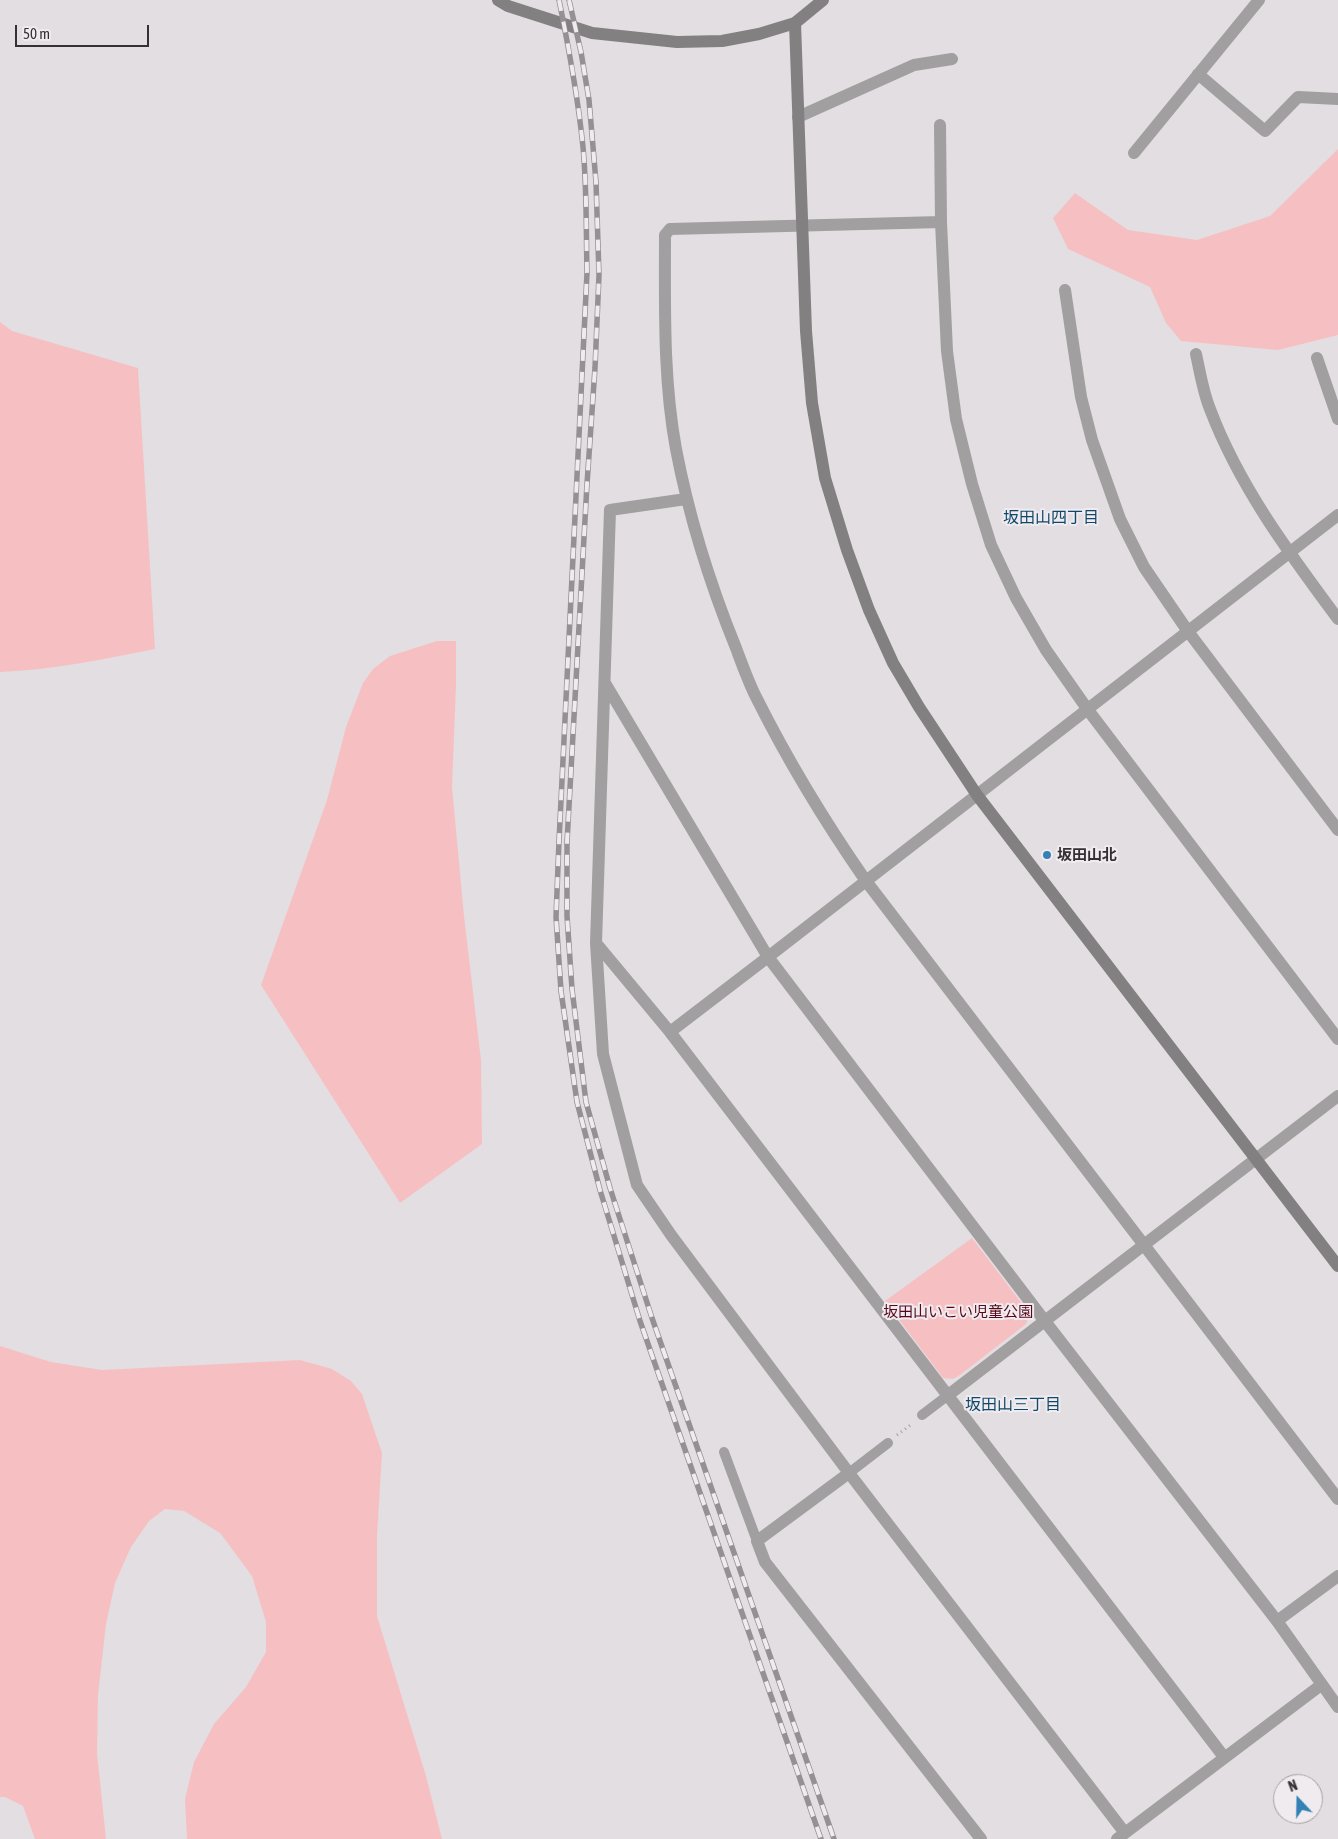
<!DOCTYPE html>
<html>
<head>
<meta charset="utf-8">
<style>
	body { margin:0 }
	#map { position:relative; width:1338px; height:1839px; overflow:hidden; background:#e3dee1; font-family:"Asap Condensed",sans-serif }
	canvas { display:block }
	.north { position:absolute; left:1273px; top:1774px; width:50px; height:50px; box-sizing:border-box; background:#f0ebef; border:1px solid #a4a1a4; border-radius:50%; rotate:339deg; font-size:14px; font-weight:700; line-height:20px; text-align:center; color:#333133 }
	.north::after { content:''; display:block; margin:auto; width:18px; height:22px; background:#3482b5; clip-path:polygon(50% 0,100% 100%,50% 72%,0 100%) }
	.scale { position:absolute; left:15px; top:25px; width:134px; height:22px; box-sizing:border-box; border:2px solid #333133; border-top:0; padding-left:6px; font-size:15px; line-height:18px; white-space:nowrap; color:#333133; -webkit-text-stroke:4px #f0ebef; paint-order:stroke }
</style>
</head>
<body>
<div id="map">
<canvas width="1338" height="1839"></canvas>
<div class="north">N</div>
<div class="scale">50 m</div>
</div>
<script>
const ctx = document.querySelector('canvas').getContext('2d');
ctx.lineJoin = 'round';
function fill(path, color) {
  ctx.fillStyle = color;
  ctx.fill(path, 'evenodd');
}
function stroke(path, color, width, dash) {
  ctx.strokeStyle = color;
  ctx.lineWidth = width;
  ctx.lineCap = dash ? 'butt' : 'round';
  ctx.setLineDash(dash || []);
  ctx.stroke(path);
}
function write(font, color, halo, rows, align = 'center') {
  ctx.font = font + ' "Asap Condensed","Noto Sans JP",sans-serif';
  ctx.lineWidth = 4;
  ctx.setLineDash([]);
  ctx.textBaseline = 'middle';
  ctx.strokeStyle = halo;
  ctx.fillStyle = color;
  for (const [text, x, y, turn = 0] of rows) {
    ctx.save();
    ctx.translate(x, y);
    ctx.rotate((+turn || 0) * Math.PI / 180);
    ctx.textAlign = isNaN(turn) ? turn : align;
    if (halo) ctx.strokeText(text, 0, 0);
    ctx.fillText(text, 0, 0);
    ctx.restore();
  }
}
const green = new Path2D(`
	M 1338,149 L 1338,335 L 1278,350 L 1181,341 L 1166,323 L 1150,287 L 1068,249 L 1053,218 L 1075,193 L 1128,230 L 1197,240 L 1270,216 Z
	M 0,322 L 12,331 L 138,368 L 155,649 C 104,659 53,670 0,672 Z
	M 437,641 L 456,641 L 456,686 L 452,787 L 464,916 L 481,1060 L 482,1144 L 400,1203 L 261,985 L 327,800 L 346,727 L 363,683 L 373,669 L 390,656 Z
	M 972,1238 L 1026,1309 C 1029,1315 1028,1318 1026,1324 L 960,1375 L 953,1379 L 943,1378 L 885,1301 Z
	M 0,1346 L 51,1362 L 102,1370 L 300,1360 L 332,1369 L 351,1381 L 362,1394 L 382,1453 L 377,1537 L 377,1616 L 426,1776 L 442,1839 L 187,1839 L 185,1799 L 194,1762 L 214,1724 L 246,1687 L 266,1652 L 266,1622 L 252,1576 L 220,1533 L 184,1511 L 165,1509 L 149,1521 L 131,1547 L 115,1583 L 106,1624 L 98,1695 L 97,1753 L 106,1839 L 35,1839 L 23,1806 L 5,1797 L 0,1797 Z`);
const path = new Path2D(`
	M 897,1435 L 912,1424`);
const lane = new Path2D(`
	M 922,1415 L 947,1396
	M 724,1452 L 757,1541
	M 849,1473 L 888,1443`);
const street = new Path2D(`
	M 1198,74 L 1265,131 L 1298,97 L 1338,99
	M 798,117 L 914,65 L 952,59
	M 940,125 L 941,222 L 947,351 L 956,419 L 972,484 L 991,545 L 1016,598 L 1046,650 L 1088,710 L 1338,1039
	M 1134,153 L 1259,0
	M 941,222 L 670,229 L 665,235 C 665,306 663,379 676,449 C 689,517 710,584 736,648 C 742,664 748,681 756,697 C 788,761 825,822 866,881 L 1338,1499
	M 1065,290 L 1081,397 L 1092,440 L 1120,519 L 1144,567 L 1187,630 L 1338,830
	M 1196,354 C 1200,372 1203,392 1210,409 C 1239,486 1289,553 1338,619
	M 1317,358 L 1338,419
	M 686,499 L 610,510 L 596,943 L 603,1054 L 637,1185 L 671,1235 L 849,1473 L 1125,1833
	M 605,683 L 768,957 L 1044,1320 L 1277,1621 L 1338,1707
	M 596,943 L 670,1032 L 1224,1757
	M 670,1032 L 768,957 L 1338,515
	M 947,1396 L 1338,1096
	M 849,1473 L 757,1541 L 765,1562 L 981,1839
	M 1277,1621 L 1338,1576
	M 1117,1839 L 1321,1685`);
const secondary = new Path2D(`
	M 498,0 L 508,6 L 592,33 L 677,42 L 722,41 L 759,34 L 795,23
	M 823,0 L 795,23 L 806,331 L 812,403 L 825,478 L 847,550 L 869,610 L 893,663 L 919,707 L 977,795 L 1338,1266`);
const rail = new Path2D(`
	M 559,0 C 569,49 578,97 583,147 C 587,189 586,231 587,273 L 559,841 L 556,917 L 561,991 L 577,1102 L 600,1190 L 640,1321 L 821,1839
	M 569,0 L 581,52 L 589,100 L 596,182 L 599,275 L 595,368 L 587,484 L 567,842 L 567,916 L 572,989 L 586,1102 L 610,1188 L 652,1318 L 834,1839`);
const markers = [
	[1047,855,5,"#3482b5"]
];
const poiNames = [
	["坂田山北",1057,855]
];
const parkNames = [
	["坂田山いこい児童公園",958,1312]
];
const neighbourhoodNames = [
	["坂田山四丁目",1051,518],
	["坂田山三丁目",1013,1405]
];
fill(green, '#f6c0c3');
stroke(path, '#a19da0', 3, [1, 4]);
stroke(lane, '#a19fa0', 10);
stroke(street, '#a19fa0', 12);
stroke(secondary, '#838081', 12);
stroke(rail, '#949093', 5.5);
stroke(rail, '#f0ebef', 4, [11]);
for (const [x, y, r, color] of markers) {
  const dot = new Path2D();
  dot.arc(x, y, r, 0, 2 * Math.PI);
  ctx.fillStyle = color;
  ctx.fill(dot);
  stroke(dot, '#f0ebef', 2);
}
write('bold 15px', '#333133', '#f0ebef', poiNames, 'left');
write('15px', '#57081b', '#f0ebef', parkNames);
write('16px', '#0f4869', '#f0ebef', neighbourhoodNames);
</script>
</body>
</html>
